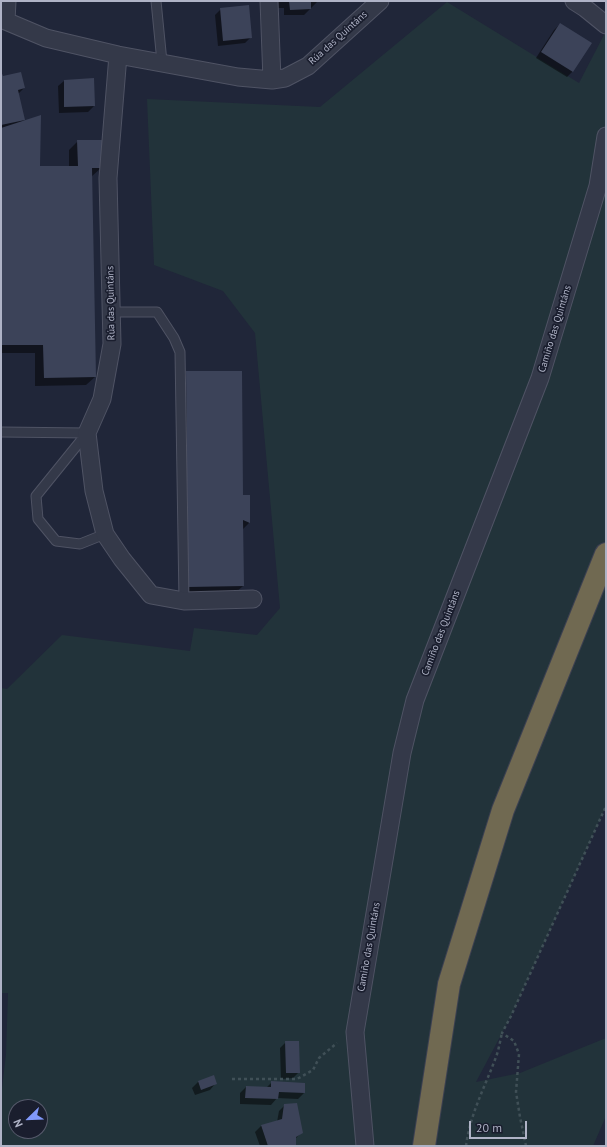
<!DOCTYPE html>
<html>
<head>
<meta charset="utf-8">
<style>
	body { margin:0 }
	#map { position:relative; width:607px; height:1147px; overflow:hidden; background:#202639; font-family:"PT Sans",sans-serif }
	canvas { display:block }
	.frame { position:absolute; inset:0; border:2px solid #afb3c6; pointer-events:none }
	.north { position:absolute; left:8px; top:1099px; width:40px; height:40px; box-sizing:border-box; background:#1a1e2e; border:1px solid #565a6b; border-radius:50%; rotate:247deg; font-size:11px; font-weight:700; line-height:16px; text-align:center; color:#afb3c6 }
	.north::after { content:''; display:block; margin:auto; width:14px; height:18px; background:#8098fa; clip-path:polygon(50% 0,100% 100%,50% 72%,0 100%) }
	.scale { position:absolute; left:469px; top:1121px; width:58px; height:18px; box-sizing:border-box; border:2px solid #afb3c6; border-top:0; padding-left:5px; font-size:12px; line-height:14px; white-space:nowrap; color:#afb3c6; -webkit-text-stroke:3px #1a1e2e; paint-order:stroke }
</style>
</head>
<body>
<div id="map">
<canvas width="607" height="1147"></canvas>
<div class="frame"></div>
<div class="north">N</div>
<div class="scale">20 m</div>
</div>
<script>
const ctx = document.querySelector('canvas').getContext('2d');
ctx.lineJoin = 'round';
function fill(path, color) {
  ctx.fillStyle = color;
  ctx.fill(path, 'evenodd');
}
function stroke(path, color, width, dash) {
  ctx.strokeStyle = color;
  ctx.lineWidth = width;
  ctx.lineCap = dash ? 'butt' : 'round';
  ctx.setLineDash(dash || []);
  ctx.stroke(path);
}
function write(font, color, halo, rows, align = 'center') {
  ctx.font = font + ' "PT Sans",sans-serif';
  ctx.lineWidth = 3.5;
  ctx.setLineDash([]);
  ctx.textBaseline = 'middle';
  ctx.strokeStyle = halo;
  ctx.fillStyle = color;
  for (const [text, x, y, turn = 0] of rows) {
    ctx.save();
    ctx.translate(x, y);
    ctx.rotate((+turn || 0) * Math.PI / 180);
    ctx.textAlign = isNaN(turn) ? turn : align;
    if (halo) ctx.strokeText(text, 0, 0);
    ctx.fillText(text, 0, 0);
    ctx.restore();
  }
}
const green = new Path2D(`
	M 447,2 L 579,83 L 606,31 L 606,806 L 511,1016 L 476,1082 L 520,1073 L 606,1038 L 606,1116 L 593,1146 L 1,1146 L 1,1097 L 6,1054 L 8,993 L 1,993 L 1,688 L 7,689 L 62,635 L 190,651 L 194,628 L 257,635 L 280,608 L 255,333 L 223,291 L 154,265 L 147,99 L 320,107 ZM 16,1107 L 40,1107 L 40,1131 L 16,1131 Z`);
const shadow = new Path2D(`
	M 272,1 L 317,1 L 317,2 L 304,15 L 284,15 L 284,8 L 272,8 Z
	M 221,9 L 251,37 L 245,43 L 218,46 L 215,15 Z
	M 560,24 L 573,71 L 567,77 L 536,58 L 554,30 Z
	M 1,72 L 2,77 L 24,88 L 18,94 L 24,122 L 39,167 L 69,167 L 69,150 L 78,141 L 101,168 L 91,177 L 95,377 L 86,385 L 35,386 L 35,353 L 1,353 Z
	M 64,81 L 94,106 L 88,112 L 59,113 L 58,86 Z
	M 186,372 L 242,496 L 249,523 L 242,530 L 243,586 L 234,594 L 180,595 L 178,381 Z
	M 286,1042 L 299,1072 L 293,1078 L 281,1079 L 280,1048 Z
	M 213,1077 L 215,1084 L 210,1090 L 195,1095 L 192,1088 L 198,1082 Z
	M 272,1082 L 304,1093 L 298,1099 L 277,1098 L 271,1105 L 240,1104 L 240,1093 L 246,1087 L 266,1088 Z
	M 285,1105 L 301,1133 L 295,1139 L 295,1146 L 260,1146 L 255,1132 L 261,1126 L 277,1122 L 279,1111 Z`);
const building = new Path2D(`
	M 289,1 L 314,1 L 314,2 L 311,2 L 311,9 L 290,10 Z
	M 249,5 L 252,38 L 223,41 L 220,8 Z
	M 560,23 L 592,43 L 573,72 L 541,52 Z
	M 1,71 L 3,76 L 21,72 L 25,88 L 18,90 L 25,120 L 1,125 Z
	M 94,78 L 95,106 L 64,107 L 64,80 Z
	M 41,115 L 40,166 L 78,166 L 77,140 L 102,140 L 102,168 L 92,168 L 96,377 L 44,378 L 43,345 L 1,345 L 1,128 Z
	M 186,371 L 242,371 L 243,495 L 250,495 L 250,523 L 243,520 L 244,586 L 188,587 Z
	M 285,1041 L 299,1041 L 300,1073 L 286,1073 Z
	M 214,1075 L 217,1084 L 201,1090 L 198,1081 Z
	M 271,1081 L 305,1083 L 305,1093 L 279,1092 L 278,1099 L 245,1098 L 246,1086 L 271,1087 Z
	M 297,1103 L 303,1133 L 296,1137 L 296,1146 L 268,1146 L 261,1125 L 282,1119 L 284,1104 Z`);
const path = new Path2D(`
	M 232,1079 L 297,1079 L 313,1070 L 319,1058 L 337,1043
	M 466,1146 C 470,1114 485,1087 496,1057 C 499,1049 500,1041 502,1033
	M 526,1146 L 520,1117 L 516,1092 L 519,1054 L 514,1041 L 502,1033 L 511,1016 L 606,806`);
const lane = new Path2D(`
	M 156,1 L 162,62
	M 111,312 L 157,312 L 174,338 L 180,352 L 184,601
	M 1,432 L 87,433 L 36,496 L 38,519 L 56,541 L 80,544 L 105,534`);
const street = new Path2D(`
	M 269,1 L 272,80
	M 574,1 L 585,8 L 606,25
	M 1,19 L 46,38 L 118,55 L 238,77 L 272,80 L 285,78 L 308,66 L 380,1
	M 6,21 L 7,1
	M 118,55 L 108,178 L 112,344 L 102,399 L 87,433 L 94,491 L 105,534 L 122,559 L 151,595 L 184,601 L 253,599
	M 365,1146 L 355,1032 L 402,753 L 415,700 L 540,378 L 598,186 L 606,136`);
const highway = new Path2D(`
	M 424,1146 L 449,984 L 503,810 L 606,554`);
const streetNames = [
	["Rúa das Quintáns",338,38,-42],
	["Rúa das Quintáns",111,303,-91],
	["Camiño das Quintáns",555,329,-73],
	["Camiño das Quintáns",441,633,-69],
	["Camiño das Quintáns",369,947,-80]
];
fill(green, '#22333a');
fill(shadow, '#0007');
fill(building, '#3c4359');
stroke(lane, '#4f5364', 11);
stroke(street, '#4f5364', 19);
stroke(highway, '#3c4051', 24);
stroke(path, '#405057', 2.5, [3, 3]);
stroke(lane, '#343949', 9);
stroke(street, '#343949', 17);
stroke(highway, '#706951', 22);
write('10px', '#afb3c6', '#1a1e2e', streetNames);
</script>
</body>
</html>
